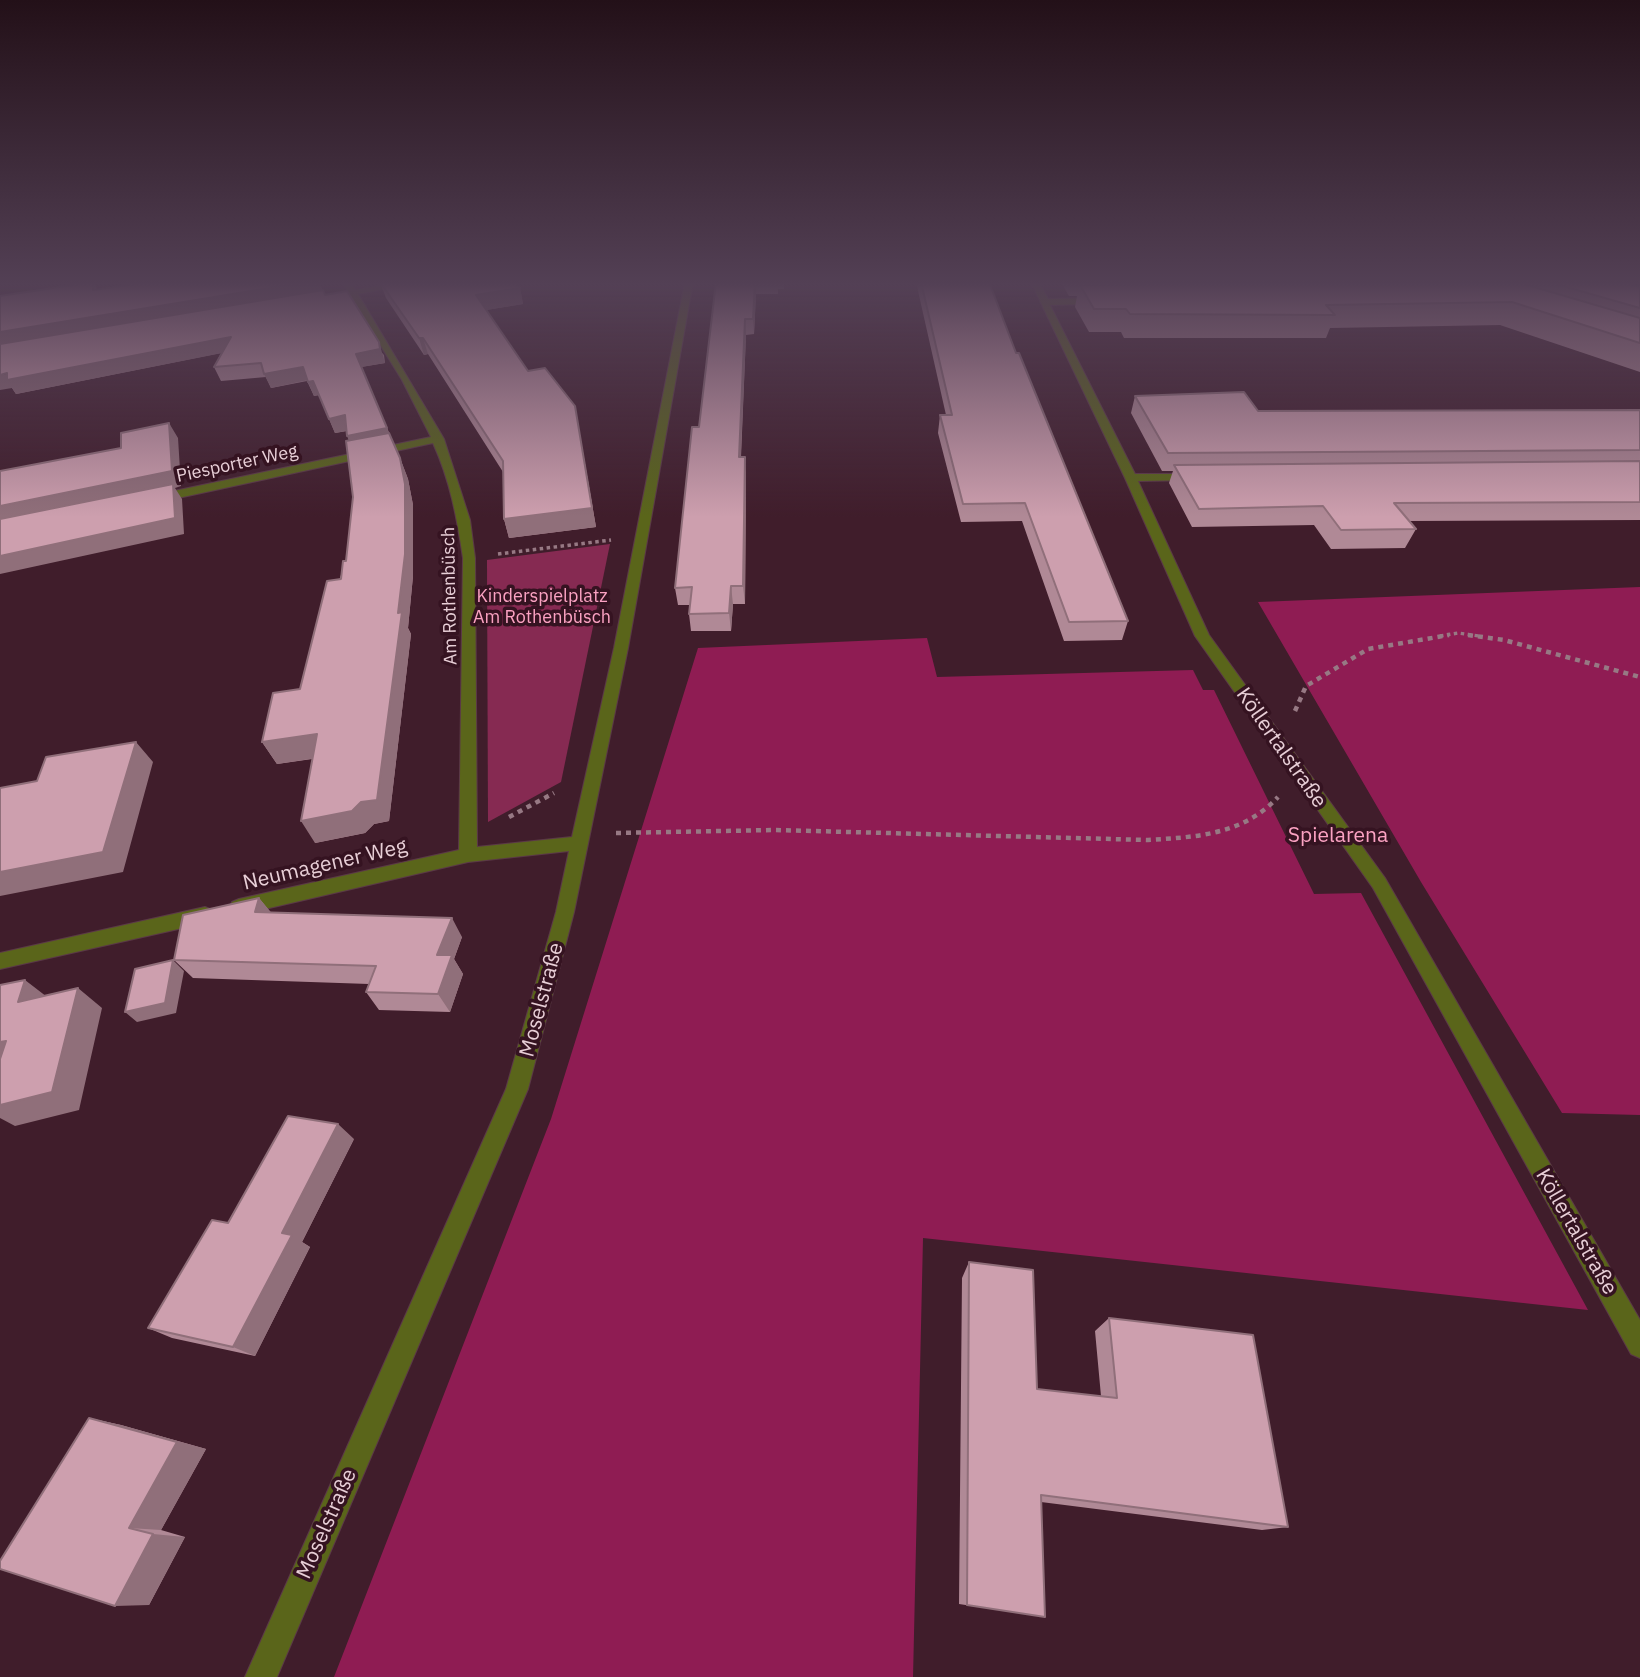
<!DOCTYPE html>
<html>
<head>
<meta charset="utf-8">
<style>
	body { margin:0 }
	canvas { display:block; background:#401d2b }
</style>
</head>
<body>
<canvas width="1640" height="1677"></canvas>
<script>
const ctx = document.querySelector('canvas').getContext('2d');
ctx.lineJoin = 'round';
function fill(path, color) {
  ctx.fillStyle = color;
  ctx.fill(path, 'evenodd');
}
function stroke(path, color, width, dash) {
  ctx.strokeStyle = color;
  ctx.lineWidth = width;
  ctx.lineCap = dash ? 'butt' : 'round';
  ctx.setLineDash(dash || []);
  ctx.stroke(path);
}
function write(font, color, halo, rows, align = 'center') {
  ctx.font = font + ' "IBM Plex Sans",sans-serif';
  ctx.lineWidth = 7;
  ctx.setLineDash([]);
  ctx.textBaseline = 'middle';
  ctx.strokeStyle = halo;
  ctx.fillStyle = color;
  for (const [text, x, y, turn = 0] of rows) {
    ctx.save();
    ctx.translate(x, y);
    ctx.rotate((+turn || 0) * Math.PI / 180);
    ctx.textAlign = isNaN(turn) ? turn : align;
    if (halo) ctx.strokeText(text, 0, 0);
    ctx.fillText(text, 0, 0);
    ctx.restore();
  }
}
const green = new Path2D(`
	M 610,544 L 561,782 L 488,822 L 487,560 Z`);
const forest = new Path2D(`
	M 1640,587 L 1640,1115 L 1562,1113 L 1421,882 L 1258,602 Z
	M 927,638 L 937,677 L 1193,670 L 1203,690 L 1214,690 L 1314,894 L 1361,893 L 1588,1310 L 923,1238 L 913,1677 L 334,1677 L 551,1119 L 698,648 Z`);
const pathFar1 = new Path2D(`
	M 498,554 L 611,540
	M 1440,636 L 1458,633 L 1479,636`);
const path = new Path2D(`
	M 1468,635 L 1504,640 L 1640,677
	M 1295,711 L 1306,686 L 1368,649 L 1449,635
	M 509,817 L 554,793
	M 616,833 L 775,830 L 1148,840 C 1196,837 1243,835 1278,797`);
const minor = new Path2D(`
	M 342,282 L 350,282 L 355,290 L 403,282 L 420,282 L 358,294 L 444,439 L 470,520 L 475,558 L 477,847 L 572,837 L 614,648 L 685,282 L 693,282 L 628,648 L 574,912 L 528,1089 L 277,1677 L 245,1677 L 506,1089 L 556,912 L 569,851 L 468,862 L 239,915 L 232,912 L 230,907 L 232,902 L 239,899 L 459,850 L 463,558 C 457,518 450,480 433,443 L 155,503 L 149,499 L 155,495 L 431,437 L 402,380 L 350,296 L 341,294 L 347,291 Z
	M 1031,282 L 1039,282 L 1048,299 L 1098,298 L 1102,301 L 1098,304 L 1050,305 L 1135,474 L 1194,474 L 1200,477 L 1194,480 L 1138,481 L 1209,635 L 1385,878 L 1640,1320 L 1640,1358 L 1631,1354 L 1373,888 L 1195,636 L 1125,478 Z
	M 205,907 L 212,910 L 214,915 L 212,920 L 205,923 L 0,969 L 0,953 Z`);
const wall = new Path2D(`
	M 93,282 L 98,290 L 150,282 L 319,282 L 325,295 L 384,355 L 385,363 L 361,367 L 400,458 L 408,479 L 413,505 L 413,576 L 408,628 L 411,634 L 389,821 L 374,824 L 365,833 L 315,843 L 312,759 L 277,764 L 262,742 L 300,689 L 346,561 L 353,497 L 349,441 L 347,431 L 335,433 L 319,395 L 314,396 L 307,381 L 271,388 L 266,377 L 221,381 L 214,367 L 221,353 L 16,394 L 12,388 Z
	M 380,282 L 520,288 L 523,304 L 486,310 L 528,371 L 575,406 L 596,527 L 509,538 L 504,519 L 503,472 L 428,354 L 424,355 L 386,298 Z
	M 716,282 L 784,282 L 784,289 L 778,289 L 778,294 L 756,294 L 754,334 L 746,335 L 741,457 L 746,474 L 745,604 L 733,604 L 731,631 L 691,631 L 689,614 L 690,605 L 678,605 L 675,588 L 699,427 Z
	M 916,282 L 989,282 L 1016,353 L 1128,621 L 1122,640 L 1064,641 L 1022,521 L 961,522 L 938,433 L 940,415 L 946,415 Z
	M 1061,282 L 1620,282 L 1640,287 L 1640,372 L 1500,325 L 1330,328 L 1326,338 L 1124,338 L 1121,332 L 1089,332 L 1075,307 L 1077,296 L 1069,296 Z
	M 1135,396 L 1258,411 L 1640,410 L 1640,520 L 1409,521 L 1416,529 L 1405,548 L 1331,549 L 1314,525 L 1192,527 L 1169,483 L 1173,471 L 1162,471 L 1131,413 Z
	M 259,898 L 271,913 L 462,937 L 454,959 L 463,974 L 450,1012 L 379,1010 L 366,992 L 369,984 L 193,978 L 174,960 Z
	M 354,1139 L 302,1242 L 310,1247 L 255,1356 L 172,1338 L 148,1328 L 228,1223 Z
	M 969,1262 L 1037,1389 L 1101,1396 L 1095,1331 L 1109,1318 L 1288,1527 L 1262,1530 L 1041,1502 L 1045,1617 L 959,1604 L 962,1278 Z
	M 89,1418 L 121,1425 L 206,1449 L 161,1530 L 185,1537 L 149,1605 Z`);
const shadedWall = new Path2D(`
	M 306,282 L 319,282 L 323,292 L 0,347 L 0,332 Z
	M 755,282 L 756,294 L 754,334 L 753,319 Z
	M 520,288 L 523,304 L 480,311 L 476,295 Z
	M 745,319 L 746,335 L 740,474 L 739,457 Z
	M 231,337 L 237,350 L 16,394 L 12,388 L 0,390 L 0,375 Z
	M 419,338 L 423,338 L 428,354 L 424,355 Z
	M 379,342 L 385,363 L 361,367 L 356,354 Z
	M 303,367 L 308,380 L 271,388 L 264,374 Z
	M 313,381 L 319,395 L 314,396 L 308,382 Z
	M 575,406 L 596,527 L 509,538 L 504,519 Z
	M 345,415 L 351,430 L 335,433 L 329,419 Z
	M 169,423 L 178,438 L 181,486 L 175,488 L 182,499 L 184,534 L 0,574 L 0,506 L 172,471 Z
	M 387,428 L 392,442 L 353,451 L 347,436 Z
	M 745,457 L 746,474 L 745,604 L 743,586 Z
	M 400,458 L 408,479 L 413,505 L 413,576 L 408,628 L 411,634 L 389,821 L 374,824 L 365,833 L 315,843 L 301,821 L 398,613 Z
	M 731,586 L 733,604 L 731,631 L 729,613 Z
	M 317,734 L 330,756 L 277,764 L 262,742 Z
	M 136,742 L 153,762 L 123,872 L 0,896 L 0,872 Z
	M 259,898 L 275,917 L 255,912 Z
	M 452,918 L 462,937 L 454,959 L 463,974 L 450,1012 L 438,994 L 437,955 Z
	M 173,960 L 184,971 L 176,1013 L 137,1022 L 125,1012 Z
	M 25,980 L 51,1000 L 18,1002 Z
	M 78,988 L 102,1008 L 79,1110 L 15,1126 L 0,1118 L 0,1105 Z
	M 6,1041 L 0,1068 L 0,1042 Z
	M 338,1124 L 354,1139 L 302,1242 L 310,1247 L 255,1356 L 233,1347 L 282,1233 Z
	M 89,1418 L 121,1425 L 206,1449 L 161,1530 L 129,1528 Z
	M 153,1534 L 185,1537 L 149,1605 L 115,1606 Z`);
const building = new Path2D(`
	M 93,282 L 93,290 L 150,282 L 306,282 L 0,332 L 0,296 Z
	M 380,282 L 514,282 L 520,288 L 476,295 L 528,371 L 545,368 L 575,406 L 592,508 L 504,519 L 503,461 L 423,338 L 419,338 Z
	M 716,282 L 755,282 L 753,319 L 745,319 L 739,457 L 745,457 L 743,586 L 731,586 L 729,613 L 689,614 L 692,587 L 675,588 L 692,427 L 699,427 Z
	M 921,282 L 989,282 L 1016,353 L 1019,353 L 1128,621 L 1069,622 L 1025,503 L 963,504 L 940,415 L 952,415 Z
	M 1341,282 L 1517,282 L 1640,318 L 1640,343 L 1512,302 L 1326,305 L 1335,315 L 1130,314 L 1126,309 L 1094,309 L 1080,285 Z
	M 1549,282 L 1620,282 L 1640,287 L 1640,308 Z
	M 323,290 L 325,295 L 347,291 L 379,342 L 380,349 L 356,354 L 387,428 L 347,436 L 345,415 L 329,419 L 313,381 L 308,382 L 303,367 L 264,374 L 261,363 L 214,367 L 231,337 L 7,380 L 7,373 L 0,375 L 0,344 Z
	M 1244,392 L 1258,411 L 1640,410 L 1640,450 L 1168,453 L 1135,396 Z
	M 169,423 L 172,471 L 0,506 L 0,471 L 121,448 L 121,433 Z
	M 389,433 L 400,458 L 405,484 L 405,554 L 398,613 L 402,612 L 377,800 L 361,802 L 352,811 L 301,821 L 317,734 L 262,742 L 273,693 L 300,689 L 327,581 L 341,579 L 343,561 L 346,561 L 353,497 L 346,441 Z
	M 1640,461 L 1640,502 L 1394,503 L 1416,529 L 1341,530 L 1323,506 L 1199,509 L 1174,465 Z
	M 173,484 L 175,518 L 0,556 L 0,519 Z
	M 136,742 L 103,852 L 0,872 L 0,788 L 37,781 L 46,757 Z
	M 259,898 L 255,912 L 452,918 L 437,955 L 452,955 L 438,994 L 366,992 L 376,966 L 174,960 L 183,915 Z
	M 173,960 L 165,1003 L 125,1012 L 135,969 Z
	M 25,980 L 18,1002 L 78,988 L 52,1092 L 0,1105 L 0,1059 L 6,1041 L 0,1042 L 0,985 Z
	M 288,1116 L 338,1124 L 282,1233 L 292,1235 L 233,1347 L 148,1328 L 212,1220 L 228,1223 Z
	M 969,1262 L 1033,1270 L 1037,1389 L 1117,1398 L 1109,1318 L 1253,1335 L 1288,1527 L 1041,1495 L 1045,1617 L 967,1605 Z
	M 89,1418 L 177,1442 L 129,1528 L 153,1534 L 115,1606 L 0,1569 L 0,1561 Z`);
const farStreetnames = [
	["Piesporter Weg",237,464,-12],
	["Am Rothenbüsch",450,596,-91]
];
const farParknames = [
	["Kinderspielplatz",542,597],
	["Am Rothenbüsch",542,618]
];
const streetNames = [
	["Köllertalstraße",1281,748,55],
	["Neumagener Weg",325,865,-13],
	["Moselstraße",542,1000,-75],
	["Köllertalstraße",1576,1232,60],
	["Moselstraße",327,1524,-66]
];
const parkNames = [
	["Spielarena",1338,836]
];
fill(green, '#862a52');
fill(forest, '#8f1c53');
stroke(minor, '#5b3947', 2);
stroke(pathFar1, '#977984', 3.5, [3.5, 3.5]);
stroke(path, '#977984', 4.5, [5, 5]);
fill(minor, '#5a651a');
fill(wall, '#b08996');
fill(shadedWall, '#906f7a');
fill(building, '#cd9fae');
stroke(building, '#906f7a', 2);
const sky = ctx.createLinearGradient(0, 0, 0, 517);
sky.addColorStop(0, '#231018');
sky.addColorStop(0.55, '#534055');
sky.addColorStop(1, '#53405500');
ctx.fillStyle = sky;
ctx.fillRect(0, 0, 1640, 517);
write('18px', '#e8cfd7', '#351321', farStreetnames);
write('18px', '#fba2c2', '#351321', farParknames);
write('21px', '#e8cfd7', '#351321', streetNames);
write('21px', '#fba2c2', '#351321', parkNames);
</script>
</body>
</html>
